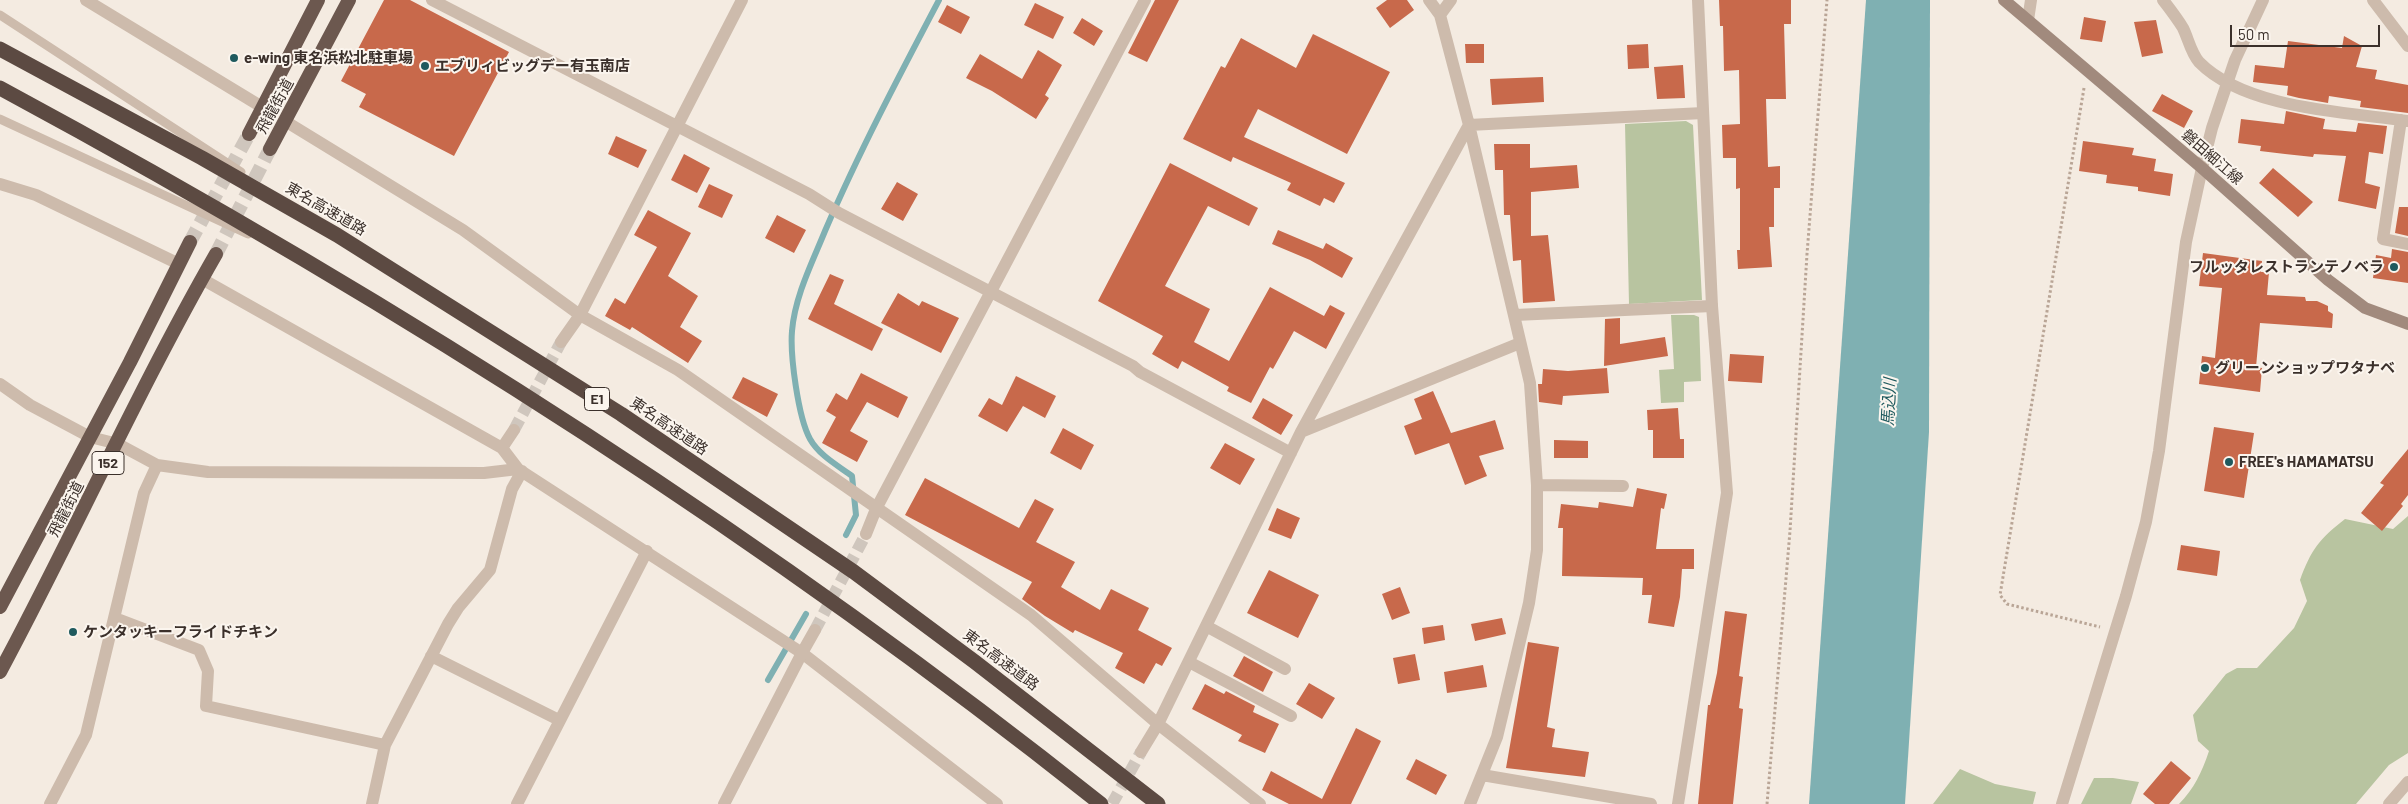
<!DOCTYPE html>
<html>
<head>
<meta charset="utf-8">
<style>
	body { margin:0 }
	#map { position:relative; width:2408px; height:804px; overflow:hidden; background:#f4ebe1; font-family:Barlow,sans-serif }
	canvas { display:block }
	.scale { position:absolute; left:2230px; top:25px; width:150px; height:22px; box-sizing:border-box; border:2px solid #3b302b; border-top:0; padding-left:6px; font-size:15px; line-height:18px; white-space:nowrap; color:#3b302b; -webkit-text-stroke:4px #fbf5ee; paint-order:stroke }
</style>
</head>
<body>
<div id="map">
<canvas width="2408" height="804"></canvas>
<div class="scale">50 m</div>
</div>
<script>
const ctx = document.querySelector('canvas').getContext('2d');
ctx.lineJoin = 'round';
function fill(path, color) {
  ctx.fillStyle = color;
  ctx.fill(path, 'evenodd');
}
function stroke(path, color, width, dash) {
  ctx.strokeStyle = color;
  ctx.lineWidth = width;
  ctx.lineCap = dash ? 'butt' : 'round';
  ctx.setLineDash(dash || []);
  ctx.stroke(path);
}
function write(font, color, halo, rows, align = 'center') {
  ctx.font = font + ' Barlow,"Noto Sans JP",sans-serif';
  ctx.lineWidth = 4;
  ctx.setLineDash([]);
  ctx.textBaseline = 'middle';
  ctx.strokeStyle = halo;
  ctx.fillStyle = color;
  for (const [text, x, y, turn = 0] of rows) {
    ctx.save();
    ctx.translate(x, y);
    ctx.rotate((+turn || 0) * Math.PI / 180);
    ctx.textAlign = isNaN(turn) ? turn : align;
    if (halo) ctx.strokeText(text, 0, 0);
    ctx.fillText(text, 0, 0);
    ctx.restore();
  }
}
const green = new Path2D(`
	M 1686,121 L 1693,125 L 1702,300 L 1629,304 L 1625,124 Z
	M 1671,315 L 1694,315 L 1699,317 L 1701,381 L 1684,382 L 1684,402 L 1661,403 L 1659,370 L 1674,369 Z
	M 2408,516 L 2408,753 L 2389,765 L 2356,804 L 2179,804 C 2194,789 2202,772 2209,751 L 2198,741 L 2193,715 L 2226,674 L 2237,668 L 2257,668 L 2294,628 L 2307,601 L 2300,580 C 2311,550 2319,539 2345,519 L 2393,529 Z
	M 1960,769 L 1995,784 L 2036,792 L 2033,804 L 1933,804 Z
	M 2094,778 L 2113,778 L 2139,782 L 2131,804 L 2081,804 Z`);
const water = new Path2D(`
	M 1866,0 L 1930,0 L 1929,432 L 1905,804 L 1809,804 Z`);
const stream = new Path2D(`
	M 846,535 L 856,515 L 852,476 C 837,465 819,455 810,439 C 798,417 790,355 792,331 C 795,296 812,263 825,231 C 859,152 899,76 939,0
	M 768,680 L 806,614`);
const building = new Path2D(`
	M 384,0 L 410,0 L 509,52 L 454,156 L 359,107 L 366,94 L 341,81 Z
	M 1155,0 L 1179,0 L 1147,62 L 1128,53 Z
	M 1387,0 L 1407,0 L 1414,10 L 1390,28 L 1376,8 Z
	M 1719,0 L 1791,0 L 1791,24 L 1784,24 L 1786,99 L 1766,99 L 1768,167 L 1780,166 L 1780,188 L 1774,188 L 1774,227 L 1769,227 L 1772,267 L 1738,269 L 1737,250 L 1740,250 L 1740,188 L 1736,189 L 1736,158 L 1723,158 L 1722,125 L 1740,124 L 1739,70 L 1724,71 L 1723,26 L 1720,26 Z
	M 1035,3 L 1064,17 L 1053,39 L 1024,25 Z
	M 947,5 L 970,17 L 961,34 L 938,22 Z
	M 2084,17 L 2106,21 L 2102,42 L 2080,39 Z
	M 1082,18 L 1103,31 L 1094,46 L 1073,33 Z
	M 2156,20 L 2163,53 L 2142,57 L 2134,22 Z
	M 1313,34 L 1390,72 L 1347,154 L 1258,109 L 1244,137 L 1345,183 L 1334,203 L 1324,198 L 1320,206 L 1287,190 L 1291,183 L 1233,157 L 1231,162 L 1183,139 L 1221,66 L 1225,68 L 1241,38 L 1296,68 Z
	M 2344,36 L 2362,46 L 2356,67 L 2377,70 L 2375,79 L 2408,85 L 2408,113 L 2360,107 L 2361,101 L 2329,96 L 2328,103 L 2299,98 L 2287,95 L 2288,86 L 2253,82 L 2255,65 L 2284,68 L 2288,41 L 2342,48 Z
	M 1465,44 L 1484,44 L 1484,63 L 1466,63 Z
	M 1648,44 L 1649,68 L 1628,69 L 1627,45 Z
	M 1038,50 L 1062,65 L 1045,95 L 1049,98 L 1036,119 L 992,91 L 966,78 L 980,54 L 1022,79 Z
	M 1683,65 L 1685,98 L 1657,99 L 1654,67 Z
	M 1543,77 L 1544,102 L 1492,105 L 1490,79 Z
	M 2162,94 L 2193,111 L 2184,128 L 2152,111 Z
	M 2286,111 L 2325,119 L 2323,129 L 2356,132 L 2358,123 L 2387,126 L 2383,154 L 2369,152 L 2365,183 L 2380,187 L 2376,209 L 2338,201 L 2346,156 L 2314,154 L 2313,157 L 2285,154 L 2260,151 L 2261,146 L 2238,143 L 2241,119 L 2284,124 Z
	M 616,136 L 647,150 L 638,168 L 608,154 Z
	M 2083,141 L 2134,148 L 2132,155 L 2156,159 L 2154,171 L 2173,174 L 2170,196 L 2138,191 L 2138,187 L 2106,183 L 2107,175 L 2079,171 Z
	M 1494,144 L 1530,144 L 1530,168 L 1577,165 L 1579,188 L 1531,192 L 1531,236 L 1548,235 L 1555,301 L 1523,303 L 1521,260 L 1513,261 L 1510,215 L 1504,215 L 1503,170 L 1495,170 Z
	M 684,154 L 710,168 L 697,193 L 671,180 Z
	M 1170,163 L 1258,208 L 1249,226 L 1208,206 L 1165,286 L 1210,309 L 1194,342 L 1229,361 L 1270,287 L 1324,316 L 1330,305 L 1345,313 L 1326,349 L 1294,331 L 1273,369 L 1270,367 L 1251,403 L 1227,391 L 1229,387 L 1182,361 L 1178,369 L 1152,354 L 1163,336 L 1098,301 Z
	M 2273,168 L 2313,202 L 2298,217 L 2259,183 Z
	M 897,182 L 918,194 L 903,221 L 881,209 Z
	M 709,184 L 733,195 L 722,218 L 698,207 Z
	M 2399,207 L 2408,207 L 2408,236 L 2395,233 Z
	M 648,210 L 691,233 L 668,276 L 698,296 L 680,327 L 702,341 L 688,363 L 632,327 L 630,330 L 605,316 L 615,298 L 625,304 L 657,247 L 634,235 Z
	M 777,215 L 806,230 L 794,253 L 765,238 Z
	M 1278,230 L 1323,249 L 1326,243 L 1353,258 L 1342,278 L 1310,260 L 1272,244 Z
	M 2392,249 L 2408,252 L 2408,283 L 2373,278 L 2376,255 L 2391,258 Z
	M 2203,253 L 2262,261 L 2261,272 L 2269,272 L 2267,295 L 2305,297 L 2306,301 L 2317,301 L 2328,306 L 2328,311 L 2333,314 L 2332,328 L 2260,323 L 2256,367 L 2262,368 L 2260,392 L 2199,384 L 2202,356 L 2215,358 L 2222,288 L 2199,286 Z
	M 830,274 L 844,280 L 834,304 L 883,329 L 872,351 L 808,319 Z
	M 898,293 L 919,306 L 922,301 L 959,318 L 941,353 L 881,323 Z
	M 1620,318 L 1620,344 L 1665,337 L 1668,356 L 1604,366 L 1605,319 Z
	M 1730,354 L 1764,356 L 1762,383 L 1728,381 Z
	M 1607,368 L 1609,393 L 1563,396 L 1562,405 L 1539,402 L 1538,384 L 1542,384 L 1543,369 L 1568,371 Z
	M 861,373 L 908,397 L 898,418 L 867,402 L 850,431 L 868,441 L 857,462 L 822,443 L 836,417 L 826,411 L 836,393 L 847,400 Z
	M 1016,376 L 1056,396 L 1045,418 L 1023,406 L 1007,432 L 978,416 L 989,398 L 1002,405 Z
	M 743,377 L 778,394 L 767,417 L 732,398 Z
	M 1433,391 L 1451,433 L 1495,420 L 1504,449 L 1479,456 L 1487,476 L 1465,485 L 1449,443 L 1415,455 L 1404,426 L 1422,419 L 1414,399 Z
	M 1263,398 L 1293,415 L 1281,435 L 1252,418 Z
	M 1678,408 L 1680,439 L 1684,439 L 1684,458 L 1653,458 L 1653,430 L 1648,430 L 1647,410 Z
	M 2214,427 L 2254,433 L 2244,498 L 2204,491 Z
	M 1063,428 L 1094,445 L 1081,470 L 1050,453 Z
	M 1554,440 L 1588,441 L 1588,458 L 1554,458 Z
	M 1225,443 L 1255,459 L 1240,485 L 1210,468 Z
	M 2408,449 L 2408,495 L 2401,504 L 2403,506 L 2382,531 L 2361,513 L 2384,485 L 2380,483 Z
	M 925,478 L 1019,528 L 1035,499 L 1054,509 L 1036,542 L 1075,562 L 1061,587 L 1100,610 L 1111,589 L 1149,608 L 1138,630 L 1172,648 L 1162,666 L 1156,663 L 1144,684 L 1115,668 L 1123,653 L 1075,630 L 1073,633 L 1045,616 L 1022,599 L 1032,582 L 905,515 Z
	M 1637,488 L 1667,494 L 1664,509 L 1661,508 L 1656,549 L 1694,549 L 1694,569 L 1682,569 L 1680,597 L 1674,627 L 1648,623 L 1652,595 L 1642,595 L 1643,578 L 1562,576 L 1563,528 L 1558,528 L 1561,504 L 1598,508 L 1599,502 L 1633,507 Z
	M 1277,508 L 1300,518 L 1291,539 L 1268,530 Z
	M 2181,545 L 2220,551 L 2217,576 L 2177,570 Z
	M 1269,570 L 1319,595 L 1298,638 L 1247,613 Z
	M 1400,587 L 1410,613 L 1392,620 L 1382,594 Z
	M 1725,611 L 1747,614 L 1739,676 L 1743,677 L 1739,708 L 1743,709 L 1733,804 L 1698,804 L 1708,705 L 1710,705 L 1717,673 Z
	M 1502,618 L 1506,634 L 1475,641 L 1471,624 Z
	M 1443,625 L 1445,640 L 1424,644 L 1422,628 Z
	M 1528,642 L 1559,647 L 1547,727 L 1555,729 L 1552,747 L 1589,752 L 1585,777 L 1506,768 Z
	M 1415,654 L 1420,680 L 1398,684 L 1393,658 Z
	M 1244,656 L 1273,672 L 1263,692 L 1233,676 Z
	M 1483,665 L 1487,687 L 1447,693 L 1444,672 Z
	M 1309,683 L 1335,698 L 1322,719 L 1296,704 Z
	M 1205,684 L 1224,694 L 1226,691 L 1255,706 L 1253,712 L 1279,724 L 1265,753 L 1238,741 L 1242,735 L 1192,709 Z
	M 1356,728 L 1381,741 L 1351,804 L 1289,804 L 1262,790 L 1271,771 L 1322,799 Z
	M 1416,759 L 1447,775 L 1436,795 L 1406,779 Z
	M 2171,761 L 2191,778 L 2169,804 L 2155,804 L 2143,794 Z`);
const minorTunnel = new Path2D(`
	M 514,430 L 561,342
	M 815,630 L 866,534
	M 1112,804 L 1141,752`);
const trunkTunnel = new Path2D(`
	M 190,242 L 249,134
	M 216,254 L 270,149`);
const path = new Path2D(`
	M 2084,88 L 2000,595 L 2007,604 L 2100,627
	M 1767,804 L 1790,531 L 1807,254 L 1827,0`);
const service = new Path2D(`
	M 0,15 L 241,172
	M 0,119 L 248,234`);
const minor = new Path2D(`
	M 86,0 L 262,107
	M 432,0 L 809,194 L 839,213 L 1133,366 L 1140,372 L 1291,453
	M 1429,0 L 1440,15 L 1469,125 L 1530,383 L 1537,485 L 1537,550 L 1529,603 L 1497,737 L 1470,804
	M 2163,0 C 2170,9 2177,18 2183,28 C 2188,38 2191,53 2199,62 C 2245,109 2346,112 2408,121
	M 2373,0 L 2408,46
	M 1440,15 L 1451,0
	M 2028,20 L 2031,0
	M 2401,120 L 2383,239 L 2408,244
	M 285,121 L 463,230 L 580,315 L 678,370 L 1031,615 L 1158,724 L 1260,804
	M 0,184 L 36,195 L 179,264
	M 202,279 L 502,448 L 518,469 L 802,653 L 997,804
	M 1515,315 L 1712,306
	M 561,342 L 580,315 L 742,0
	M 0,384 L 30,405 L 90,437 L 118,444 L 157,465 L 208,472 L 484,473 L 518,469
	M 1301,432 L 1520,343
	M 502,448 L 514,430
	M 1537,485 L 1623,486
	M 866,534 L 876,509 L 1145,0
	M 115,618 L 199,650 L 208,671 L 206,706 L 385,745
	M 1206,626 L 1285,669
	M 802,653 L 815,630
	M 431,656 L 559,720
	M 1189,662 L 1291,716
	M 1141,752 L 1158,724 L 1301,432 L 1469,125 L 1703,113
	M 1482,775 L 1651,804
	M 50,804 L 86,735 L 144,493 L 157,465
	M 372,804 L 385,745 L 448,624 L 458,608 L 490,570 L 512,489 L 522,471
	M 517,804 L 647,551
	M 2389,804 L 2408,782`);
const tertiary = new Path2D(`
	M 724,804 L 802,653
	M 1678,804 L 1727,493 L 1712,306 L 1698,0
	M 2062,804 L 2126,596 L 2146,522 L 2159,451 L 2186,242 L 2202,168 L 2212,128 L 2235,60 L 2263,0`);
const secondary = new Path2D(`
	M 2004,0 L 2202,168 L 2328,280 L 2365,308 L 2408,324`);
const trunk = new Path2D(`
	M 249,134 L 318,0
	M 270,149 L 349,0
	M 0,607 L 130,362 L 190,242
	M 0,672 C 74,534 138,390 216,254`);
const motorway = new Path2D(`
	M 0,49 L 202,158 L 337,235 L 621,414 L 854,572 L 975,662 L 1158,804
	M 0,88 C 386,296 758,531 1101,804`);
const markers = [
	[234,58,5,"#1f5a5e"],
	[425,66,5,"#1f5a5e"],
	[2394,267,5,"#1f5a5e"],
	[2205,368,5,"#1f5a5e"],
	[2229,462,5,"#1f5a5e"],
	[73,632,5,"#1f5a5e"]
];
const shields = [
	[597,399,25],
	[108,463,32]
];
const shieldNames = [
	["E1",597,399],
	["152",108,463]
];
const poiNames = [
	["e-wing 東名浜松北駐車場",244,58],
	["エブリィビッグデー有玉南店",435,66],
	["フルッタレストランテノベラ",2384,267,"right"],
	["グリーンショップワタナベ",2215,368],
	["FREE's HAMAMATSU",2239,462],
	["ケンタッキーフライドチキン",83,632]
];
const streetNames = [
	["飛龍街道",275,106,-61],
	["磐田細江線",2212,157,41],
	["東名高速道路",326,209,30],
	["東名高速道路",669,426,34],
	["飛龍街道",66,509,-63],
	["東名高速道路",1001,660,37]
];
const waterNames = [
	["馬込川",1889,402,-87]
];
fill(green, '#b8c4a0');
fill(water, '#7fb0b2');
stroke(stream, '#7fb0b2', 6);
fill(building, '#c8694b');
stroke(minorTunnel, '#cfc6bd', 12, [12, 6]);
stroke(trunkTunnel, '#cfc6bd', 14, [14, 7]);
stroke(path, '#b9a596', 3, [2.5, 2.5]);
stroke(service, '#cdbbac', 9);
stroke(minor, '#cdbbac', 12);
stroke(tertiary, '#cdbbac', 12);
stroke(secondary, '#a18a7d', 12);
stroke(trunk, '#6c584f', 14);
stroke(motorway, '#5c4a42', 15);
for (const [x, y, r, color] of markers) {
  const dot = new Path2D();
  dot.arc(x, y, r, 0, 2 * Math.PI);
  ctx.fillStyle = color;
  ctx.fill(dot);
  stroke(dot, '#fbf5ee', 2);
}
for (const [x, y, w] of shields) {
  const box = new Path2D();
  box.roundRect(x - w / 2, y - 11.5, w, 23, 4);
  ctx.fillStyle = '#fbf5ee';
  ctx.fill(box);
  stroke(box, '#3b302b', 1);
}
write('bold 14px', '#3b302b', null, shieldNames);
write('bold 15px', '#3b302b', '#fbf5ee', poiNames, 'left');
write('15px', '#3b302b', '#fbf5ee', streetNames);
write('italic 16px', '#1f5a5e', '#fbf5ee', waterNames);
</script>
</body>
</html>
